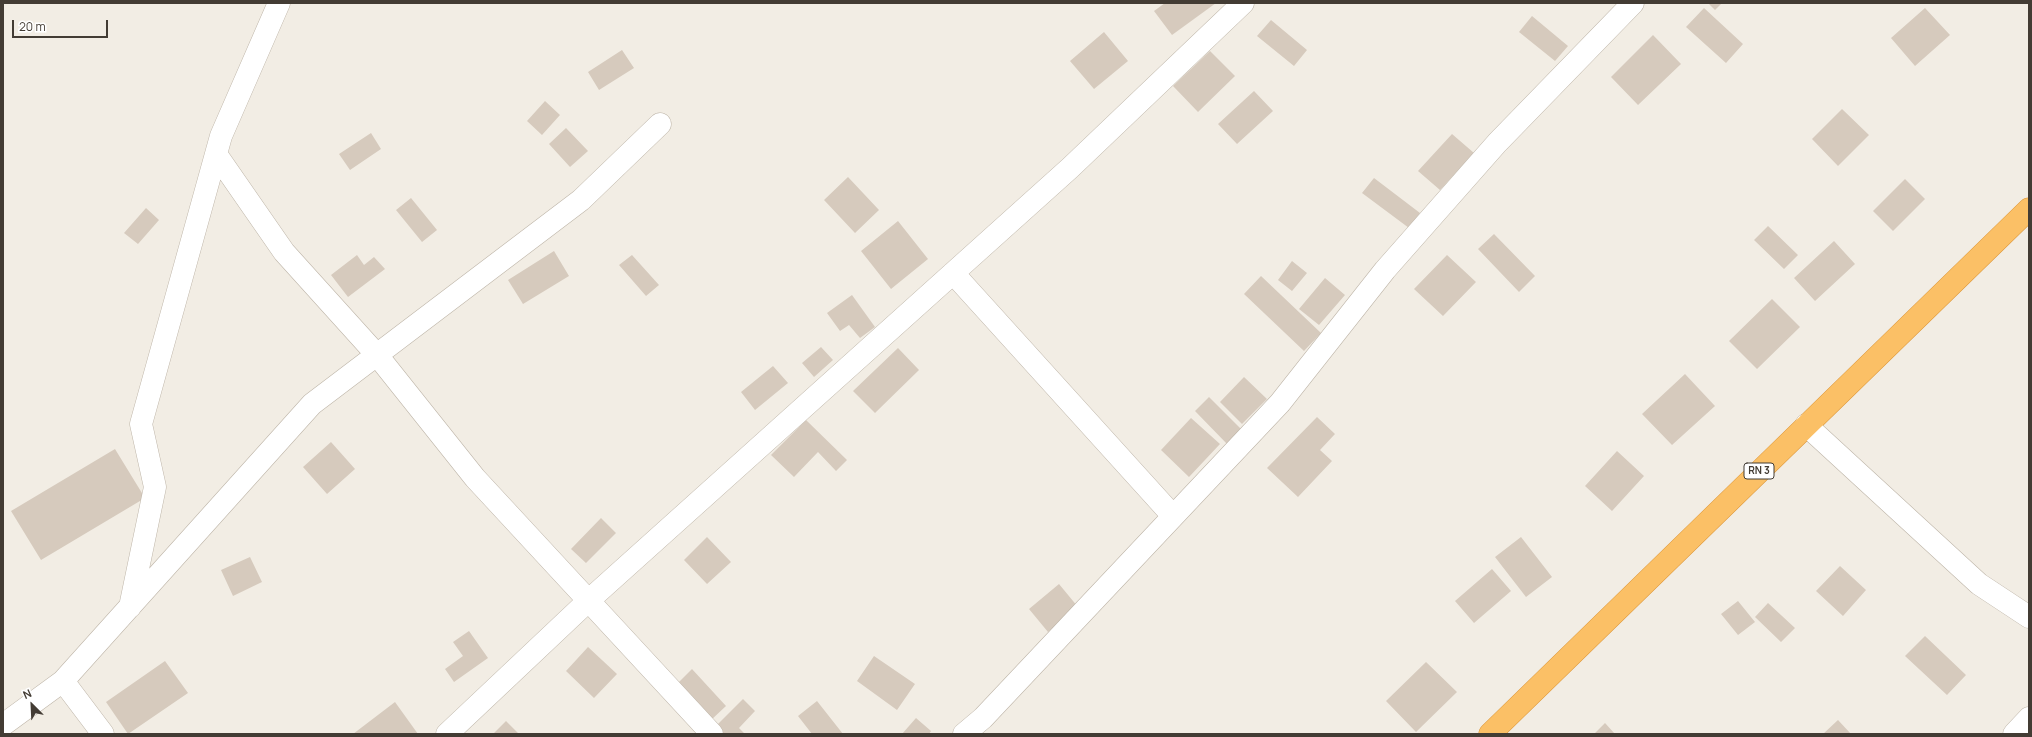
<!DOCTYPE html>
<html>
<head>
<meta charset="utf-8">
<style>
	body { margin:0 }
	#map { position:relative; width:2032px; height:737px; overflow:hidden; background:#f2ede4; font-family:Manrope,sans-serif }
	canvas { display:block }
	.frame { position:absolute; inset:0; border:4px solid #433c34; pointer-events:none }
	.north { position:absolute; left:12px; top:685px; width:40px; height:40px; -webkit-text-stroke:3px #fff; paint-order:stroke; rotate:336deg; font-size:11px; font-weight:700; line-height:16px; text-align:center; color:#433c34 }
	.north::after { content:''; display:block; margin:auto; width:14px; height:18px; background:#433c34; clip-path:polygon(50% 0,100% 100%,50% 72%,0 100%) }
	.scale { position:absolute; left:12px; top:20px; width:96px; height:18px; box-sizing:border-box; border:2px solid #433c34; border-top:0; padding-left:5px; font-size:12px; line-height:14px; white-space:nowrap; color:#433c34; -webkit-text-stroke:3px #fff; paint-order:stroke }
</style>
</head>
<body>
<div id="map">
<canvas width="2032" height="737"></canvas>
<div class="frame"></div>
<div class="north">N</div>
<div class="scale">20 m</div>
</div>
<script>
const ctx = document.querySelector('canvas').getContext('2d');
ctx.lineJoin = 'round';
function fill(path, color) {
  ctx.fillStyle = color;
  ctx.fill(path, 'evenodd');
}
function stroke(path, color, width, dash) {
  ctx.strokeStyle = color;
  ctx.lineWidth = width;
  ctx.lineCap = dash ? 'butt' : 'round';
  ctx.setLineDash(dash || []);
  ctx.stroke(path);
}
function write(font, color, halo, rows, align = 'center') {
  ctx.font = font + ' Manrope,sans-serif';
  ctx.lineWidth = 3;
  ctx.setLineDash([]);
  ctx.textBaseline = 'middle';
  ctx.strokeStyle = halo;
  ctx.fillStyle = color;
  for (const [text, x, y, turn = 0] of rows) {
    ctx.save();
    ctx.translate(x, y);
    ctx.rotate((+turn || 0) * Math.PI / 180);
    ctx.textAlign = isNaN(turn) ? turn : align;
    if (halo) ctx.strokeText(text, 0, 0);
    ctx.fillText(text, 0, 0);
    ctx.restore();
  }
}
const building = new Path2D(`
	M 1165,3 L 1216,3 L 1172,35 L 1154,11 Z
	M 1708,3 L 1722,3 L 1715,10 Z
	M 1704,8 L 1743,44 L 1726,63 L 1686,27 Z
	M 1925,8 L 1950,35 L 1915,66 L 1891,38 Z
	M 1532,16 L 1568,46 L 1555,61 L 1519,32 Z
	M 1271,20 L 1307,50 L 1294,66 L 1257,36 Z
	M 1104,32 L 1128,61 L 1094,89 L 1070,61 Z
	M 1653,35 L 1681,64 L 1638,105 L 1611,77 Z
	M 622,50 L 634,68 L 599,90 L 588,72 Z
	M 1210,51 L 1235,76 L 1198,112 L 1173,86 Z
	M 1254,91 L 1273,111 L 1237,144 L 1218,124 Z
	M 545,101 L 560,115 L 542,135 L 527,121 Z
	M 1842,109 L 1869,135 L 1838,166 L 1812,139 Z
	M 566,128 L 588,151 L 570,167 L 549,144 Z
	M 371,133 L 381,149 L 350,170 L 339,154 Z
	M 1452,134 L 1474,153 L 1440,190 L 1418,171 Z
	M 848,177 L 879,210 L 855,233 L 824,200 Z
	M 1374,178 L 1420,213 L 1409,228 L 1362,193 Z
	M 1905,179 L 1925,199 L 1893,231 L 1873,211 Z
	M 411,198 L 437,230 L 422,242 L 396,210 Z
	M 146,208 L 159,220 L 138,244 L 124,233 Z
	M 898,221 L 928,259 L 891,289 L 861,251 Z
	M 1768,226 L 1798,255 L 1784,269 L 1754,240 Z
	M 1494,234 L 1535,276 L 1519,292 L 1478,249 Z
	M 1834,241 L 1855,264 L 1815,301 L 1794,278 Z
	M 554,251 L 569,276 L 523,304 L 508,280 Z
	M 357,255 L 364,265 L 374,257 L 385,269 L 348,297 L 331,275 Z
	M 632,255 L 659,285 L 646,296 L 619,265 Z
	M 1447,255 L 1476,282 L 1443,316 L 1414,289 Z
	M 1292,261 L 1307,273 L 1292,291 L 1278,280 Z
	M 1261,276 L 1321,333 L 1304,351 L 1244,294 Z
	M 1325,278 L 1345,295 L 1319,325 L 1299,309 Z
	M 852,295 L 875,327 L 860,338 L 849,325 L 840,331 L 827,313 Z
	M 1772,299 L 1800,327 L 1757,369 L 1729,341 Z
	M 821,347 L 833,360 L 814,377 L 802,363 Z
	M 898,348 L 919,370 L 875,413 L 853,391 Z
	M 773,366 L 788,383 L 755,410 L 741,392 Z
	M 1685,374 L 1715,406 L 1672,445 L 1642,414 Z
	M 1244,377 L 1267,399 L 1242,424 L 1220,402 Z
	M 1209,397 L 1243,431 L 1228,445 L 1195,411 Z
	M 1317,417 L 1335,434 L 1320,450 L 1332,461 L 1298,497 L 1267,468 Z
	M 1191,418 L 1220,444 L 1189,477 L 1161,450 Z
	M 806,420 L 847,460 L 836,471 L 818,452 L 794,477 L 771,455 Z
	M 331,442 L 355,469 L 327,494 L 303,467 Z
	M 115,449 L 145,498 L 41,560 L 11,511 Z
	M 1617,451 L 1644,476 L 1612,511 L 1585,486 Z
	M 601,518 L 616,533 L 586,563 L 571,549 Z
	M 707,537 L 731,562 L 707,584 L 684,560 Z
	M 1521,537 L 1552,577 L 1526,597 L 1495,557 Z
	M 250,557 L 262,582 L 233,596 L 221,570 Z
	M 1840,566 L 1866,590 L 1843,616 L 1816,591 Z
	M 1492,569 L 1511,591 L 1474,623 L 1455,601 Z
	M 1059,584 L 1078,607 L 1048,632 L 1029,609 Z
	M 1738,601 L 1755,622 L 1738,635 L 1721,614 Z
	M 1768,603 L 1795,628 L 1781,642 L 1755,617 Z
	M 469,631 L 488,658 L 454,682 L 445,669 L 463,656 L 453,642 Z
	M 1925,636 L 1966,675 L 1947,695 L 1905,656 Z
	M 588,647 L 617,674 L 594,698 L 566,671 Z
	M 874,656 L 915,684 L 897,710 L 857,681 Z
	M 165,661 L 188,693 L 128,734 L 106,702 Z
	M 1426,662 L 1457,692 L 1416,732 L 1386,701 Z
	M 692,669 L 726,706 L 710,721 L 676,685 Z
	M 743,699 L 755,711 L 739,728 L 745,734 L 722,734 L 715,727 Z
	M 817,701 L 843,734 L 812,734 L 798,716 Z
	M 395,702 L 418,734 L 353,734 Z
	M 916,718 L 931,731 L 929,734 L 902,734 Z
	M 1838,720 L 1851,734 L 1823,734 Z
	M 506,721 L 519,734 L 493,734 Z
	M 1605,723 L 1615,734 L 1594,734 Z`);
const street = new Path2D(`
	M 216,154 L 284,252 L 377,355 L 475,478 L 712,734
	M 953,273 L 1173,516
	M 1806,425 L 1979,584 L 2029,617
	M 130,607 L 155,487 L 141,424 L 221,136 L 279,3
	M 63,681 L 103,734
	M 3,725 L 63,681 L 312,404 L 581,200 L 660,124
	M 447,734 L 588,601 L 1070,168 L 1243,3
	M 964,734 L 983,718 L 1280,403 L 1385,270 L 1497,143 L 1633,3
	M 2014,734 L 2029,718`);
const highway = new Path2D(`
	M 1490,734 L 2029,209`);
const shields = [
	[1759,471,30]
];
const shieldNames = [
	["RN 3",1759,471]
];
fill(building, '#d6cabd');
stroke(street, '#bdb4a7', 23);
stroke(highway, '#da9336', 23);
stroke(street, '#fff', 22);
stroke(highway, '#fbc066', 22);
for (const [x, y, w] of shields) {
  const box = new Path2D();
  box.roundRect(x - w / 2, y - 8, w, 16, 3);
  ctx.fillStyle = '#fff';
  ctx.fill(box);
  stroke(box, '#433c34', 1);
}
write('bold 10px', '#433c34', null, shieldNames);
</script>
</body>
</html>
